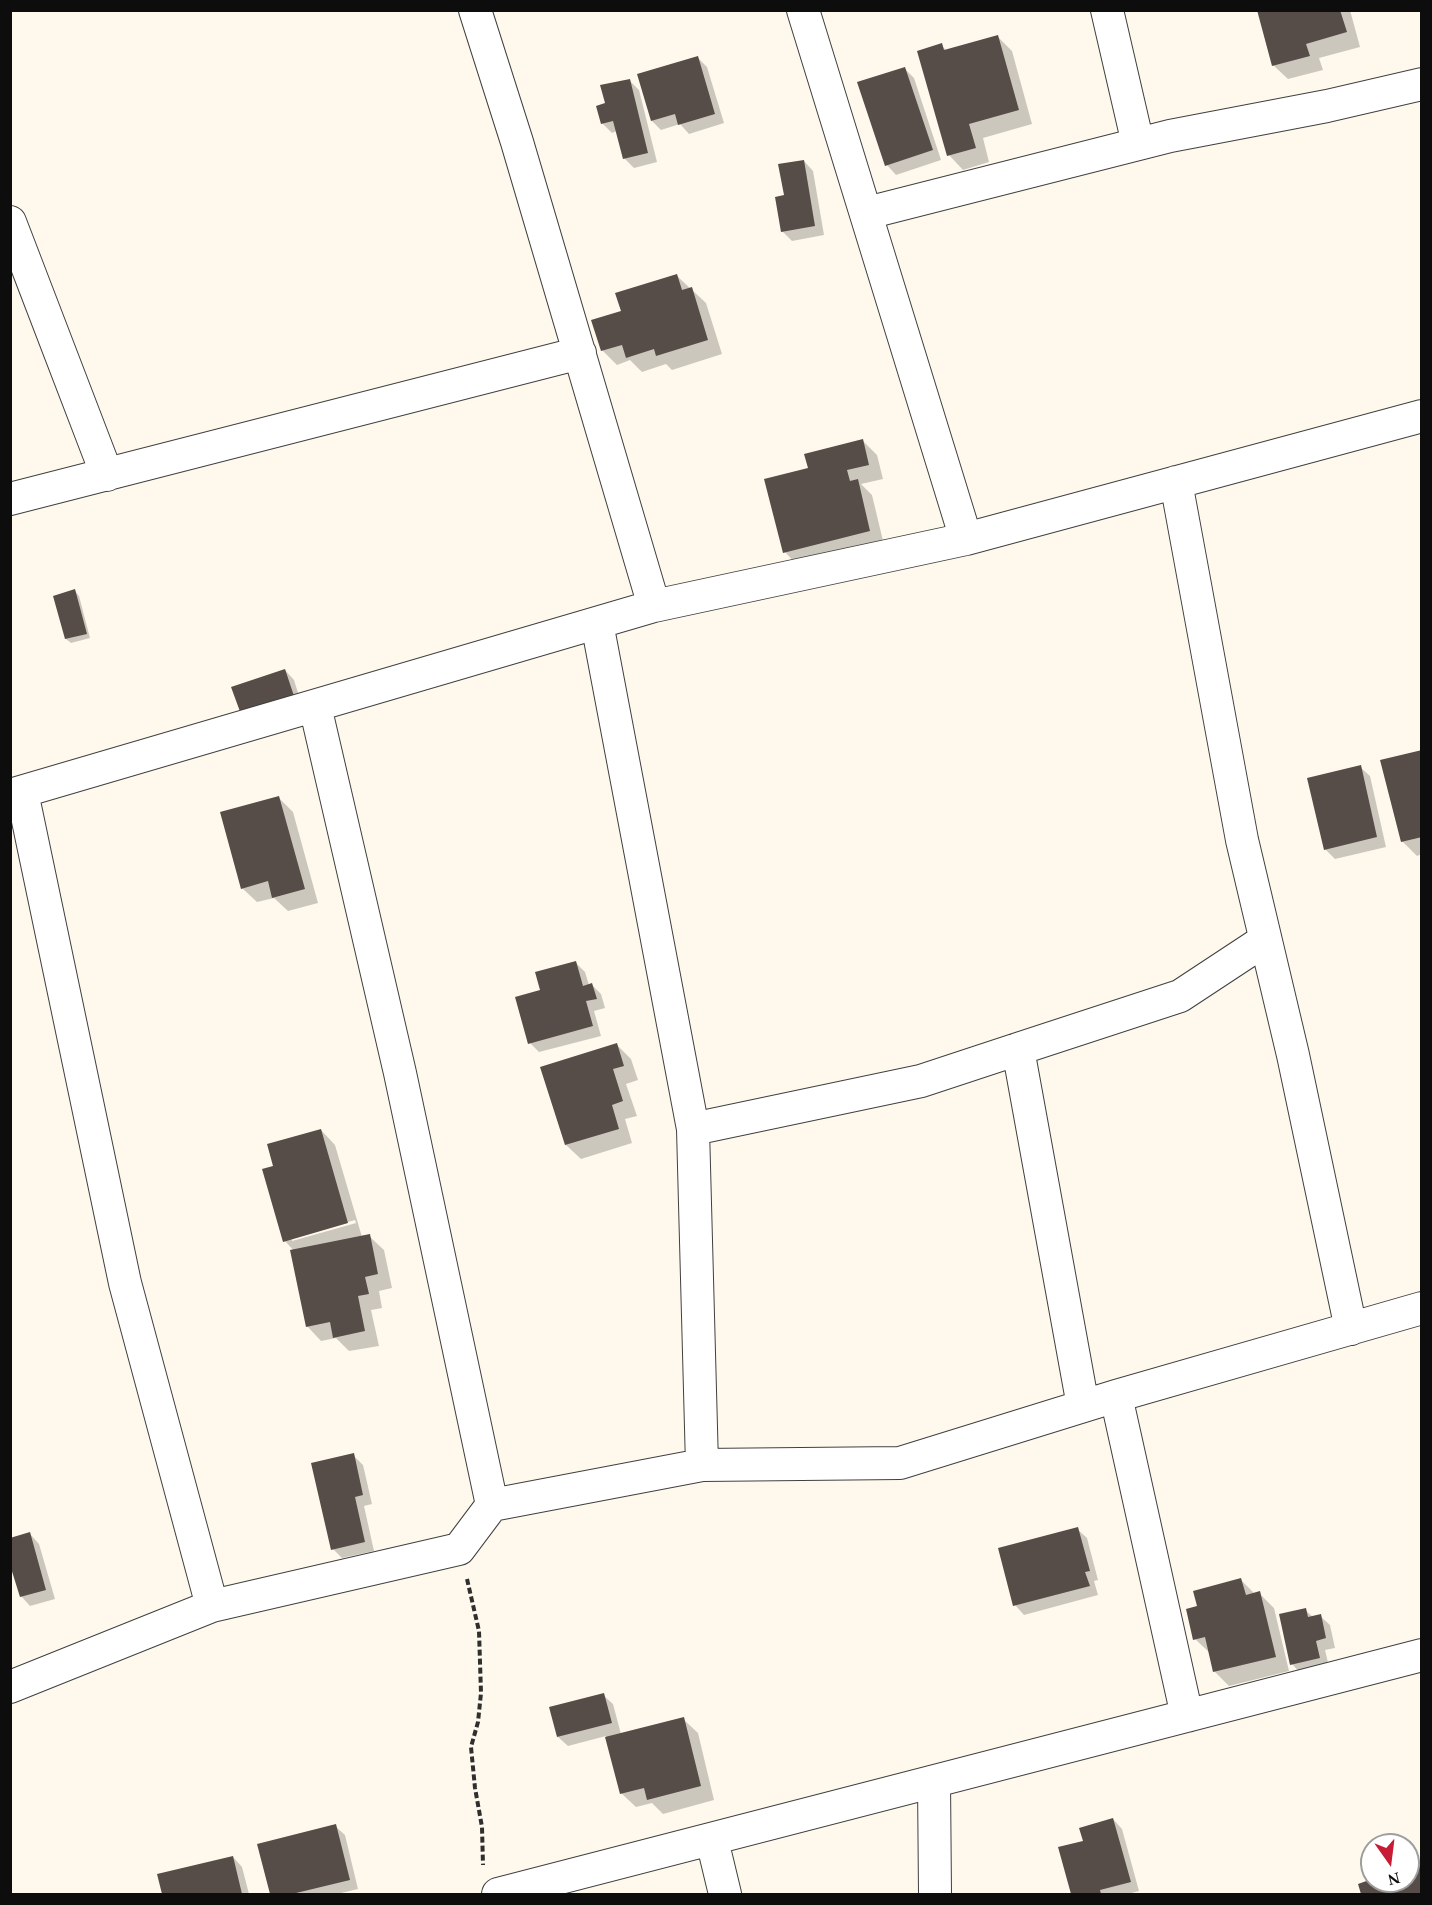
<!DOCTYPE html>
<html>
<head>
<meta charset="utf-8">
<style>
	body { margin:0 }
	#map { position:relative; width:1432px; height:1905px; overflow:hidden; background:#fff9ed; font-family:Georgia,serif }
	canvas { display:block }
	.frame { position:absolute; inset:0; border:12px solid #0d0d0d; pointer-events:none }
	.north { position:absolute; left:1360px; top:1833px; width:60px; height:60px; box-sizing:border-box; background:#fff; border:2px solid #9e9e9e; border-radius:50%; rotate:166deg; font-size:16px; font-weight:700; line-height:24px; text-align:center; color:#0d0d0d }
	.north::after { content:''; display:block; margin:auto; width:21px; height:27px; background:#c71b36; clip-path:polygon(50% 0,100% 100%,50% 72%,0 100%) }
</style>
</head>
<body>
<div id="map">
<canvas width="1432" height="1905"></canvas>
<div class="frame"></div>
<div class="north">N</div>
</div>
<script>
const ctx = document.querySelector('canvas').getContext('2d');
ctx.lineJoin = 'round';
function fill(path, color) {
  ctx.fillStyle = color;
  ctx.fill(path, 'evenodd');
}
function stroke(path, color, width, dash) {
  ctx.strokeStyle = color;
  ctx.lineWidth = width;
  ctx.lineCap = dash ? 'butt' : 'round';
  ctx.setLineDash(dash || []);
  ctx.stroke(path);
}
const shadow = new Path2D(`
	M 1258,10 L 1350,10 L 1360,47 L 1319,58 L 1323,70 L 1288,79 L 1273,65 Z
	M 997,36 L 1012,51 L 1032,124 L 983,138 L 989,162 L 963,170 L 949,155 L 941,45 L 947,51 Z
	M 698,58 L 707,67 L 724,123 L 689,134 L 680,124 L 661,130 L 652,121 Z
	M 904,68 L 914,78 L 941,160 L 896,175 L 887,165 Z
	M 629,80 L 639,90 L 657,162 L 634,168 L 624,158 L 617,131 L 612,133 L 602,123 L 607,105 Z
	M 804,161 L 813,171 L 824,235 L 792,241 L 782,231 L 786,196 Z
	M 677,276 L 706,303 L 722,354 L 672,370 L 666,364 L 642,372 L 630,360 L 617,365 L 602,350 L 623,312 Z
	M 863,441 L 877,455 L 883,479 L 861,484 L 872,495 L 884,545 L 799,567 L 785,552 L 810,469 Z
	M 75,591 L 79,596 L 90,638 L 71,643 L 66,639 Z
	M 285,670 L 294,680 L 303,709 L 252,726 Z
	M 1422,751 L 1422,854 L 1417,856 L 1402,841 Z
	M 1360,767 L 1370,776 L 1386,847 L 1335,859 L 1325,849 Z
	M 279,798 L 293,812 L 318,903 L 288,911 L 274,898 L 257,902 L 242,888 Z
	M 576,963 L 585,972 L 589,985 L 592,985 L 601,994 L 605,1008 L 594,1011 L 601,1036 L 539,1052 L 530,1043 L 541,991 Z
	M 616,1044 L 631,1059 L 638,1080 L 626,1084 L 637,1116 L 625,1119 L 632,1143 L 581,1159 L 566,1145 L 542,1068 Z
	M 321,1130 L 335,1145 L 362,1237 L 369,1236 L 384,1250 L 392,1288 L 379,1291 L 382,1308 L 371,1310 L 379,1346 L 349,1351 L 336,1338 L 321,1341 L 307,1326 L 294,1251 L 285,1241 L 275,1167 ZM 355,1220 L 356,1223 L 292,1241 L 292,1238 Z
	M 353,1455 L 363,1465 L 372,1504 L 364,1506 L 374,1551 L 342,1558 L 333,1549 Z
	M 1077,1529 L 1087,1538 L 1098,1580 L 1094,1581 L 1098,1595 L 1024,1615 L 1015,1605 Z
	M 30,1534 L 39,1544 L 55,1599 L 30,1606 L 21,1596 Z
	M 1241,1580 L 1255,1594 L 1259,1593 L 1274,1608 L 1289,1671 L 1229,1686 L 1215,1672 L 1210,1653 L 1195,1639 L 1199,1607 Z
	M 1305,1610 L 1313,1617 L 1320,1616 L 1330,1625 L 1335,1648 L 1325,1650 L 1329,1667 L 1301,1674 L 1292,1664 Z
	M 603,1695 L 613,1704 L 621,1734 L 683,1719 L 698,1733 L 714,1800 L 663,1814 L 652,1803 L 636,1807 L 621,1793 L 606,1736 L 568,1746 L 558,1737 Z
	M 1113,1819 L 1122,1829 L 1139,1891 L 1128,1894 L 1072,1894 L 1060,1848 L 1085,1842 Z
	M 335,1826 L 345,1835 L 358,1889 L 337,1894 L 272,1894 L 259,1845 Z
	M 233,1857 L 242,1867 L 249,1894 L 163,1894 L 158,1875 Z
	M 1422,1867 L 1422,1894 L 1362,1894 L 1359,1885 L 1372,1881 L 1408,1881 L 1408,1871 Z`);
const building = new Path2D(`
	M 1257,10 L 1340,10 L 1347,32 L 1306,44 L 1310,56 L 1272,66 Z
	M 998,35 L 1019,110 L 969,124 L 976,148 L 947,156 L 917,51 L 942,43 L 944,50 Z
	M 698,56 L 715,114 L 678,125 L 675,114 L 651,121 L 637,74 Z
	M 905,67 L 933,150 L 885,166 L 857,82 Z
	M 630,79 L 648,153 L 623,159 L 613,121 L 601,124 L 596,106 L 605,103 L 600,85 Z
	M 804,160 L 815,226 L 781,232 L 775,197 L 784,195 L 778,164 Z
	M 677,274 L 682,290 L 692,287 L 708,340 L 656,356 L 654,349 L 626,358 L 622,345 L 601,351 L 591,320 L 621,311 L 615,293 Z
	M 863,439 L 869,465 L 847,470 L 850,481 L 858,479 L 870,531 L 783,553 L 764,479 L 808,468 L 804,454 Z
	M 75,589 L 87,634 L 65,639 L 53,596 Z
	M 285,669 L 295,699 L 242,717 L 231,687 Z
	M 1422,750 L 1422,837 L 1401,842 L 1380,760 Z
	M 1361,765 L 1377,837 L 1324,850 L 1307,778 Z
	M 279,796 L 305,889 L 272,898 L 268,881 L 241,889 L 220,812 Z
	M 576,961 L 583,986 L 592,983 L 597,999 L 586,1001 L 593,1026 L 528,1044 L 515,997 L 540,990 L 535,972 Z
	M 617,1043 L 624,1066 L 613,1069 L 623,1101 L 612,1105 L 619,1129 L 565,1145 L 540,1067 Z
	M 321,1129 L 348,1223 L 283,1242 L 262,1169 L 273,1166 L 267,1144 Z
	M 370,1234 L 378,1274 L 365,1277 L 369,1294 L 358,1296 L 365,1331 L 333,1338 L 330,1322 L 306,1327 L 290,1250 Z
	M 354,1453 L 363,1495 L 355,1497 L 365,1542 L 331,1550 L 311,1463 Z
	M 1078,1527 L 1090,1571 L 1085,1572 L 1090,1586 L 1013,1606 L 998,1548 Z
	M 30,1532 L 46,1590 L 20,1597 L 10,1565 L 10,1538 Z
	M 1241,1578 L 1246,1595 L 1260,1591 L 1276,1657 L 1213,1672 L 1205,1637 L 1193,1640 L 1186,1609 L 1197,1606 L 1193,1591 Z
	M 1306,1608 L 1308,1617 L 1321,1614 L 1326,1638 L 1316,1641 L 1320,1658 L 1290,1665 L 1279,1614 Z
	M 604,1693 L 612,1723 L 557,1737 L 549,1707 Z
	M 684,1717 L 701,1786 L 647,1800 L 644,1788 L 620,1794 L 605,1737 Z
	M 1113,1818 L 1131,1882 L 1100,1890 L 1101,1894 L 1071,1894 L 1058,1847 L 1083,1841 L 1079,1828 Z
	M 336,1824 L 350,1880 L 292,1894 L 270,1894 L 257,1844 Z
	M 233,1856 L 242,1894 L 162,1894 L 157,1874 Z
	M 1422,1865 L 1422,1894 L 1361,1894 L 1358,1884 L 1372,1879 L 1372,1881 L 1408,1881 L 1408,1869 Z`);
const path = new Path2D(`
	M 467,1579 L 479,1631 L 481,1693 L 478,1722 L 471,1747 L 475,1788 L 482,1827 L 483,1865`);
const minor = new Path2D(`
	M 475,10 L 517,142 L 654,606
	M 803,10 L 966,539
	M 1107,10 L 1138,144
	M 867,213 L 1170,136 L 1327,106 L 1422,84
	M 10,222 L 107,475
	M 1176,482 L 1242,840 L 1293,1055 L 1351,1329
	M 10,499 L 580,353
	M 597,623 L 693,1129 L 702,1465
	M 315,706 L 400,1073 L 492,1505
	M 22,792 L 125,1283 L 212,1606
	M 10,795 L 654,606 L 966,539 L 1422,416
	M 1018,1049 L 1083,1406
	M 693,1129 L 921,1081 L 1018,1049 L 1180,996 L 1265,940
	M 1116,1396 L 1187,1716
	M 10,1687 L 212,1606 L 459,1549 L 492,1505 L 702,1465 L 900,1463 L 1116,1396 L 1422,1308
	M 934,1782 L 935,1894
	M 712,1840 L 725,1894
	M 498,1894 L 1422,1655`);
fill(shadow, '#0003');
fill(building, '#564c48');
stroke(minor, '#404040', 34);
stroke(path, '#2f2f2f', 4, [6, 3]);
stroke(minor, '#fff', 32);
</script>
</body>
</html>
